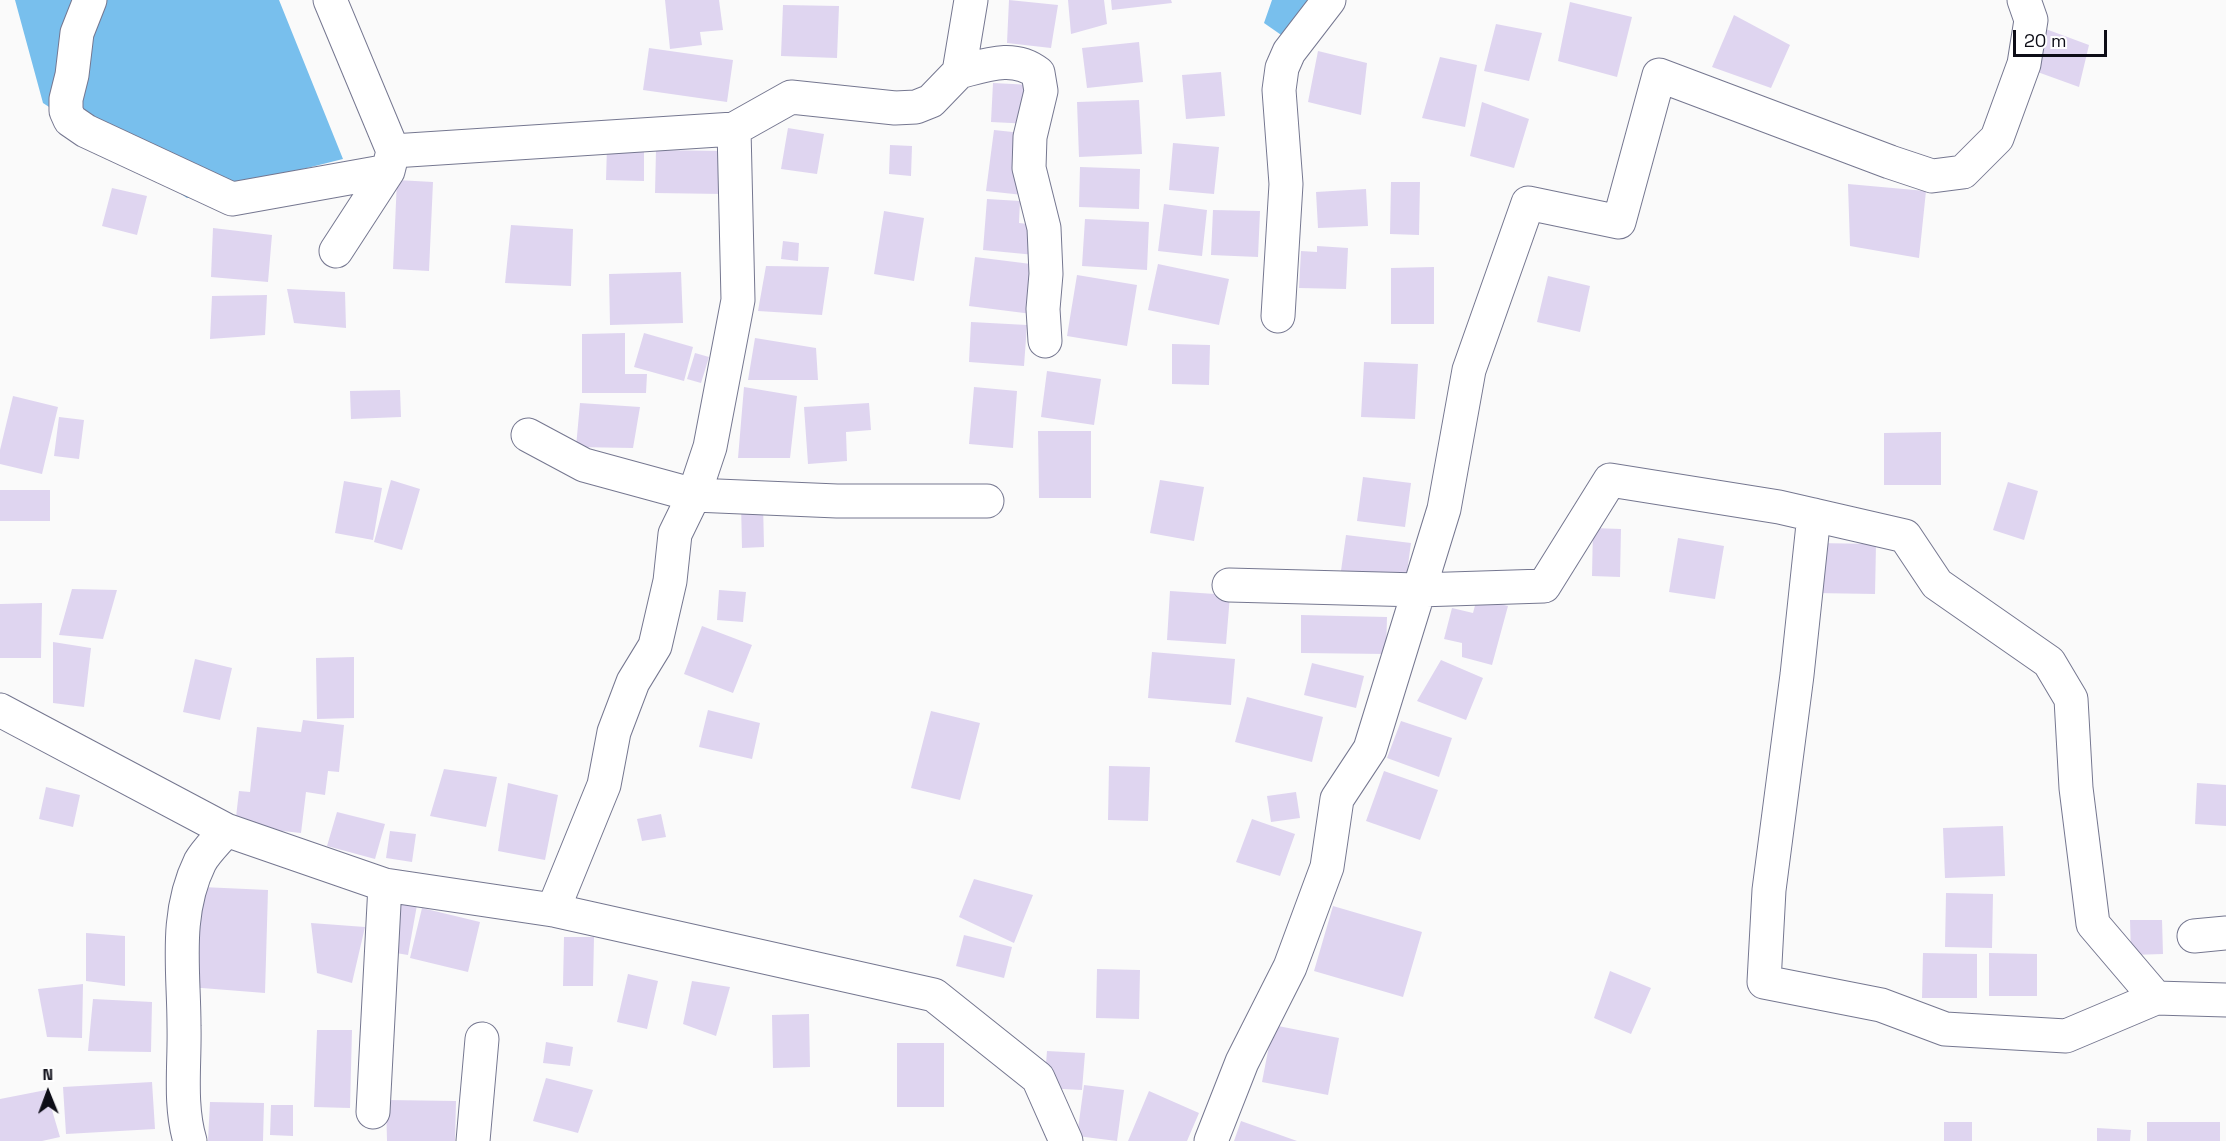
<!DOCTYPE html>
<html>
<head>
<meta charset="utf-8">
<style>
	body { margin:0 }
	#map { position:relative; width:2226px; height:1141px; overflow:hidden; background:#fafafa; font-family:"Space Grotesk",sans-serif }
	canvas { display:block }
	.north { position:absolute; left:18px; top:1063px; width:60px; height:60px; -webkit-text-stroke:4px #fff; paint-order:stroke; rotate:359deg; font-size:16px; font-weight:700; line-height:24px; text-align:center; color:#0d0d17 }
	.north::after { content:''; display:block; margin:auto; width:21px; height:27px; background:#0d0d17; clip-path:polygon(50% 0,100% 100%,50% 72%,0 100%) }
	.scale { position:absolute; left:2013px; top:30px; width:94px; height:27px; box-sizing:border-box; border:3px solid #0d0d17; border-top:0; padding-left:8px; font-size:18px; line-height:21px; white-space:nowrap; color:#0d0d17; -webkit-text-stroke:4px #fff; paint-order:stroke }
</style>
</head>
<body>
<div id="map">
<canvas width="2226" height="1141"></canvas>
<div class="north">N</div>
<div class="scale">20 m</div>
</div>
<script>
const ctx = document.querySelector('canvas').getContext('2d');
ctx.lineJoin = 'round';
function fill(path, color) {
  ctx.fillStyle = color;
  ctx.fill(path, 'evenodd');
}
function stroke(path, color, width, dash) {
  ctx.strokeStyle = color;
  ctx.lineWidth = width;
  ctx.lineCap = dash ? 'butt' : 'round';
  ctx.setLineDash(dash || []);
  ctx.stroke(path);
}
const water = new Path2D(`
	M 15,0 L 279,0 L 343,159 L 187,198 L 43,103 Z
	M 1272,0 L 1327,0 L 1287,39 L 1264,23 Z`);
const building = new Path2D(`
	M 665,0 L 719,0 L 723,30 L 700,32 L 702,45 L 670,49 Z
	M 1009,0 L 1058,5 L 1051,48 L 1007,43 Z
	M 1068,0 L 1104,0 L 1107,24 L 1071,34 Z
	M 1111,0 L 1171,0 L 1172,3 L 1112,10 Z
	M 1570,2 L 1632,17 L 1617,77 L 1558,61 Z
	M 783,5 L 839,6 L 837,58 L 781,56 Z
	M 1734,15 L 1790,45 L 1771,88 L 1712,67 Z
	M 1496,24 L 1542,33 L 1529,81 L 1484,71 Z
	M 2043,28 L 2089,45 L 2079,87 L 2032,70 Z
	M 1139,42 L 1143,82 L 1087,88 L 1082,48 Z
	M 649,48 L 733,60 L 727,102 L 643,90 Z
	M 1318,51 L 1367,63 L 1361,115 L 1308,102 Z
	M 1440,57 L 1477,65 L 1465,127 L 1422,118 Z
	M 1221,72 L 1225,116 L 1186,119 L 1182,75 Z
	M 993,83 L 1032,85 L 1031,124 L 991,122 Z
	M 1139,100 L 1142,154 L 1079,157 L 1077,102 Z
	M 1482,102 L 1529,119 L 1514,168 L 1470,156 Z
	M 788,128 L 824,134 L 817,174 L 781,169 Z
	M 994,130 L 1031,134 L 1023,195 L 986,191 Z
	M 1173,143 L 1219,147 L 1214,194 L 1169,190 Z
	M 890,145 L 912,146 L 911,176 L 889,174 Z
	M 607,146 L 644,147 L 644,181 L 606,180 Z
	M 656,150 L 723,151 L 723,194 L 655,193 Z
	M 1080,167 L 1140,169 L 1139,209 L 1079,207 Z
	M 397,180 L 433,182 L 429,271 L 393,269 Z
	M 1391,182 L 1420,182 L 1419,235 L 1390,234 Z
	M 1848,184 L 1926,191 L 1919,258 L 1850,246 Z
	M 112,188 L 147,196 L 137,235 L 102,226 Z
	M 1366,189 L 1368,226 L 1318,228 L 1316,192 Z
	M 987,199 L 1020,201 L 1019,223 L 1037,225 L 1035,255 L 983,250 Z
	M 1164,204 L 1207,210 L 1202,256 L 1158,251 Z
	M 1213,210 L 1260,211 L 1258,257 L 1211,255 Z
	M 884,211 L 924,218 L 914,281 L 874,274 Z
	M 1085,219 L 1149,222 L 1147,270 L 1082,266 Z
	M 511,225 L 573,229 L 571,286 L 505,283 Z
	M 213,228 L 272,235 L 268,282 L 211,277 Z
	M 783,241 L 799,243 L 798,261 L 781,259 Z
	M 1317,246 L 1348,248 L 1346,289 L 1299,288 L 1301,251 L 1317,252 Z
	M 975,257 L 1039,265 L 1032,314 L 969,306 Z
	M 1158,264 L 1229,279 L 1219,325 L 1148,310 Z
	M 766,266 L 829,267 L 822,315 L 758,311 Z
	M 1434,267 L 1434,324 L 1391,324 L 1391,268 Z
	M 681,272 L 683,323 L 610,325 L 609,274 Z
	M 1077,275 L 1137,285 L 1127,346 L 1067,336 Z
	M 1548,276 L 1590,286 L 1580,332 L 1537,322 Z
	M 287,289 L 345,292 L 346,328 L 294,323 Z
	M 267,295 L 265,335 L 210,339 L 212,296 Z
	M 971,322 L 1027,325 L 1024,366 L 969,362 Z
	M 625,333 L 625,374 L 647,374 L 646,393 L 582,393 L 582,334 Z
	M 644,333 L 693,347 L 684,381 L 634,367 Z
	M 755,338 L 816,348 L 818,380 L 748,380 Z
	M 1172,344 L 1210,345 L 1209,385 L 1172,384 Z
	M 695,353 L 709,357 L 701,383 L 687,379 Z
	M 1364,362 L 1418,364 L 1415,419 L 1361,417 Z
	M 1047,371 L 1101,379 L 1094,425 L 1041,417 Z
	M 744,387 L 797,396 L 790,458 L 738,458 Z
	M 974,387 L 1017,391 L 1013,448 L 969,444 Z
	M 400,390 L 401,417 L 351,419 L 350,391 Z
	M 13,396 L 58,407 L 42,474 L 0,464 L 0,450 Z
	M 580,403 L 640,407 L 633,448 L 576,447 Z
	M 869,403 L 871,430 L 846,432 L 847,461 L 808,464 L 804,407 Z
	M 59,417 L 84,420 L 79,459 L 54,456 Z
	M 1038,431 L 1091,431 L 1091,498 L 1039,498 Z
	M 1941,432 L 1941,485 L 1884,485 L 1884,433 Z
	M 1363,477 L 1411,483 L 1405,527 L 1357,521 Z
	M 391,480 L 420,489 L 402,550 L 374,542 Z
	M 1160,480 L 1204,487 L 1194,541 L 1150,533 Z
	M 344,481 L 382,488 L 373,540 L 335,533 Z
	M 2008,482 L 2038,491 L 2024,540 L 1993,530 Z
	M 0,490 L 50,490 L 50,521 L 0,521 Z
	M 741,503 L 763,503 L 764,547 L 742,548 Z
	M 1593,528 L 1621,529 L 1620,577 L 1592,576 Z
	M 1346,535 L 1411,543 L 1405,587 L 1340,578 Z
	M 1678,538 L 1724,546 L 1715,599 L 1669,592 Z
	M 1816,543 L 1876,544 L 1875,594 L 1815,593 Z
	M 72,589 L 117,590 L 103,639 L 59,635 Z
	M 719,590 L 746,592 L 743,622 L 717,620 Z
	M 1170,591 L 1230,595 L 1226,644 L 1167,640 Z
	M 1477,598 L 1508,606 L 1492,665 L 1462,657 L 1462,643 L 1444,639 L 1452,608 L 1473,613 Z
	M 42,603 L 41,658 L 0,658 L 0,604 Z
	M 1301,615 L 1387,617 L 1386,654 L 1301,653 Z
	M 702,626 L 752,645 L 733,693 L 684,674 Z
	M 53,642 L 91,648 L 84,707 L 53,703 Z
	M 1152,652 L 1235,659 L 1231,705 L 1148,698 Z
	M 354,657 L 354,718 L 317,719 L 316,658 Z
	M 195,659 L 232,668 L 220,720 L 183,712 Z
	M 1441,660 L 1483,678 L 1466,720 L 1417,701 Z
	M 1312,663 L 1364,676 L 1356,708 L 1304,695 Z
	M 1247,697 L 1323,717 L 1312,762 L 1235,742 Z
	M 708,710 L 760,723 L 752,759 L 699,747 Z
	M 931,711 L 980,723 L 960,800 L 911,788 Z
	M 303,720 L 344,725 L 339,772 L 328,771 L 325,795 L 306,792 L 301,833 L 235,826 L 239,791 L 250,792 L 257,727 L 301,732 Z
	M 1401,721 L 1452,738 L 1439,777 L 1387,758 Z
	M 1109,766 L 1150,767 L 1148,821 L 1108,820 Z
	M 444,769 L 497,777 L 486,827 L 430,816 Z
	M 1384,771 L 1438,790 L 1420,840 L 1366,821 Z
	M 508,783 L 558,795 L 545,860 L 498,851 Z
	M 2197,783 L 2226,785 L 2226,826 L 2195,824 Z
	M 46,787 L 80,795 L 73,827 L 39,819 Z
	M 1296,792 L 1300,818 L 1271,822 L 1267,796 Z
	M 337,812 L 385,824 L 375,859 L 327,846 Z
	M 661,814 L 666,837 L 642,841 L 637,819 Z
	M 1252,819 L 1295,834 L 1280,876 L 1236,862 Z
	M 2003,826 L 2005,876 L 1945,878 L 1943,828 Z
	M 390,831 L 416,834 L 412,862 L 386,858 Z
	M 974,879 L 1033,895 L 1014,943 L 959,917 Z
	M 202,887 L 268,890 L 265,993 L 189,987 Z
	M 1946,893 L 1993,894 L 1992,948 L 1945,947 Z
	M 398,902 L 417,905 L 408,955 L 390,952 Z
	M 1333,906 L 1422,932 L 1403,997 L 1314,971 Z
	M 422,908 L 480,922 L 468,972 L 410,958 Z
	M 2130,920 L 2162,920 L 2163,954 L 2131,955 Z
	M 311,923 L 365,927 L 352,983 L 317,973 Z
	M 86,933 L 125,936 L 125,986 L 86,981 Z
	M 964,935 L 1012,947 L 1004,978 L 956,966 Z
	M 564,937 L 594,937 L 593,986 L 563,986 Z
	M 1923,953 L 1977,954 L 1977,998 L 1922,998 Z
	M 1989,953 L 2037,954 L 2037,996 L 1989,996 Z
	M 1097,969 L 1140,970 L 1139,1019 L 1096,1018 Z
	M 1610,971 L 1651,988 L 1631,1034 L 1594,1018 Z
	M 628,974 L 658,981 L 647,1029 L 617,1022 Z
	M 692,981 L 730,987 L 716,1036 L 683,1024 Z
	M 83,984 L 82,1038 L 47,1037 L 38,989 Z
	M 93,999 L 152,1002 L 151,1052 L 88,1051 Z
	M 809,1014 L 810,1067 L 773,1068 L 772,1015 Z
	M 1273,1025 L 1339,1038 L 1328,1095 L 1262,1082 Z
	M 317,1030 L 352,1030 L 350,1108 L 314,1107 Z
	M 546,1042 L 573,1047 L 570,1066 L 543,1063 Z
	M 897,1043 L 944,1043 L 944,1107 L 897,1107 Z
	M 1047,1051 L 1085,1053 L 1082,1090 L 1044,1088 Z
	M 546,1078 L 593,1090 L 578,1133 L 533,1121 Z
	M 152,1082 L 155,1129 L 66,1134 L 63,1087 Z
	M 1084,1085 L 1124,1090 L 1117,1141 L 1077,1136 Z
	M 46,1090 L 60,1137 L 42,1141 L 0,1141 L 0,1099 Z
	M 1149,1091 L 1199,1113 L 1187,1141 L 1128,1141 Z
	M 386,1100 L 456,1101 L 455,1141 L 387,1141 Z
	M 210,1102 L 264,1103 L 263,1141 L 208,1141 Z
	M 271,1105 L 293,1105 L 293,1136 L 270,1135 Z
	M 1241,1121 L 1297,1141 L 1234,1141 Z
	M 1944,1122 L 1972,1122 L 1972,1141 L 1944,1141 Z
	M 2147,1122 L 2220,1122 L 2220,1141 L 2147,1141 Z
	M 2097,1128 L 2131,1130 L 2130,1141 L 2097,1141 Z`);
const minor = new Path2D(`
	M 90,0 L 77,33 L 72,75 L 66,99 L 66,111 L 70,120 L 86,131 L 232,199 L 388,171 L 393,151 L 330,0
	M 959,72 C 986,65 1014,54 1038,73 L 1041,91 L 1030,137 L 1029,168 L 1044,228 L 1046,274 L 1043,309 L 1045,341
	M 393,151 L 734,129 L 791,97 L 895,108 L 916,107 L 931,101 L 959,72 L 971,0
	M 336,251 L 388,171
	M 1278,316 L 1286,184 L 1279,90 L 1282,68 L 1289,52 L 1329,0
	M 528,435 L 584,465 L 694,495 L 837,501 L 987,501
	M 1814,515 L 1797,675 L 1769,890 L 1764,982 L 1881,1005 L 1945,1029 L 2066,1036 L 2156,998
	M 1229,585 L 1419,590 L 1544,586 L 1610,480 L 1779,507 L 1905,536 L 1937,584 L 2049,662 L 2071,699 L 2076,788 L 2093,924 L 2156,998 L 2226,1000
	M 0,710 L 226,830 L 385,885 L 553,910 L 934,995 L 1038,1078 L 1066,1141
	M 553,910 L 604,785 L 614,732 L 633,682 L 655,646 L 670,581 L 675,534 L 694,495 L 710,447 L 738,300 L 734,129
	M 2194,936 L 2226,933
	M 373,1112 L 385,885
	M 190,1141 C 179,1104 185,1064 184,1026 C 184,970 174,915 200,862 C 206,851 218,840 226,830
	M 473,1141 L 482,1039
	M 1211,1141 L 1242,1062 L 1290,967 L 1327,867 L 1337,799 L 1370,749 L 1444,509 L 1469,370 L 1528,203 L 1619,222 L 1659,75 L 1890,162 L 1932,176 L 1963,172 L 1997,138 L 2024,64 L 2031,20 L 2024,0`);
fill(water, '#78bfed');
fill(building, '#dfd5f0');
stroke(minor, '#757790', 35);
stroke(minor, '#fff', 33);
</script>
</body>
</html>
